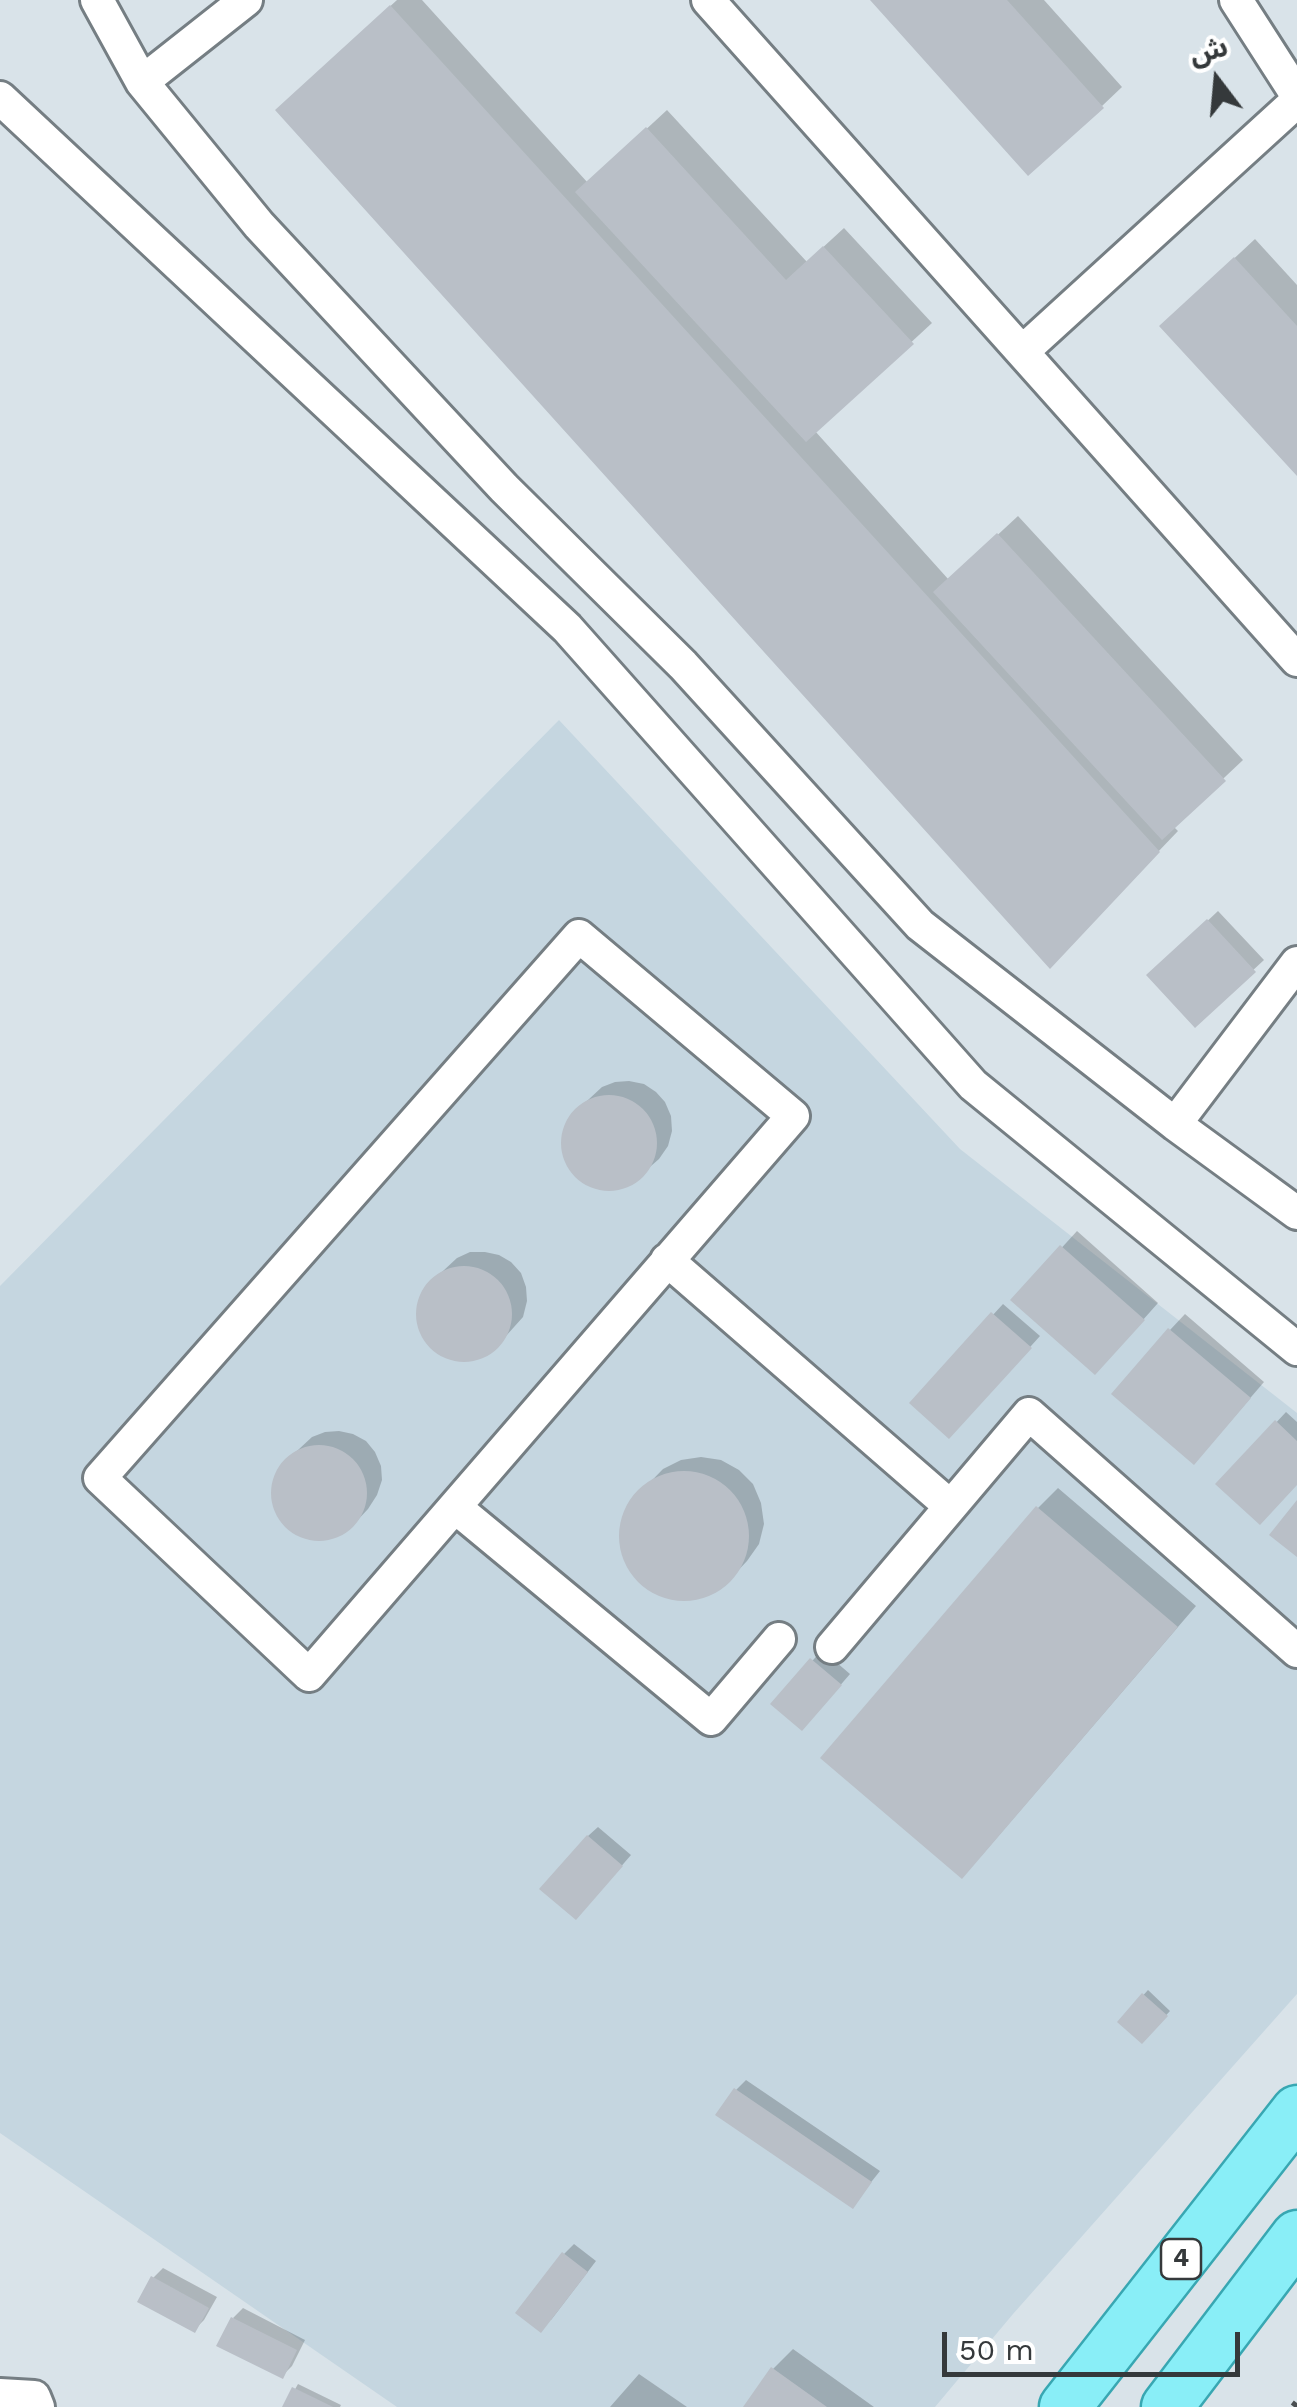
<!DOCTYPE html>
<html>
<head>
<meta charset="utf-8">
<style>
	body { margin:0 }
	#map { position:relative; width:1297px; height:2407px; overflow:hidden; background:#d9e3e9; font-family:"Work Sans","Noto Sans Arabic",sans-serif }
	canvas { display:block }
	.north { position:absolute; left:1167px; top:30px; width:100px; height:100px; -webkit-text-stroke:8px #fff; paint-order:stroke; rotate:344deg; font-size:28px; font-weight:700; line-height:40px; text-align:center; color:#35393b }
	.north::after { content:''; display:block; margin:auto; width:35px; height:45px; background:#35393b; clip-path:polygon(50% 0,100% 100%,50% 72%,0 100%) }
	.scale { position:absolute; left:942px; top:2332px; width:298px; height:45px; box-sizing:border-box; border:5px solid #35393b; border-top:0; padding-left:12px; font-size:30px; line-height:35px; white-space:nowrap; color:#35393b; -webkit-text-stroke:8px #fff; paint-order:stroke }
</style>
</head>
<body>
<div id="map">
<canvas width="1297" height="2407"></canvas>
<div class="north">ش</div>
<div class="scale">50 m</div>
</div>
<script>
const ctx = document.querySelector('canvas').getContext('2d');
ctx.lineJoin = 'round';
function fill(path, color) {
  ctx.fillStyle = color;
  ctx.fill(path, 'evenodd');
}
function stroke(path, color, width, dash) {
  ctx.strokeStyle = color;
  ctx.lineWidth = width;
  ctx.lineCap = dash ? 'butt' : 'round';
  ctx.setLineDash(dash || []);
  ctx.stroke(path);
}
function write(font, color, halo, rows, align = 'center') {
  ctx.font = font + ' "Work Sans",sans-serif';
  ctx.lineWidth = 9;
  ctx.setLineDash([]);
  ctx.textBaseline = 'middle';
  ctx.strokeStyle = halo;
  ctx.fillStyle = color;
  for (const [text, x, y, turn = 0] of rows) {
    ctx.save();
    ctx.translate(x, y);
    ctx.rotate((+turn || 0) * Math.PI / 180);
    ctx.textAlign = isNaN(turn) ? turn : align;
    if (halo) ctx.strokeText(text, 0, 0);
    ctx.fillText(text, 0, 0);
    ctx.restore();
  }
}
const built = new Path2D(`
	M 559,720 L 960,1149 L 1297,1413 L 1297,1994 L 1013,2314 L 935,2407 L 397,2407 L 0,2133 L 0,1286 Z`);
const shadow = new Path2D(`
	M 397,0 L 422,0 L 588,183 L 667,110 L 807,262 L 844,228 L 932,323 L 815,431 L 949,580 L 1018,516 L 1243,760 L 1173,826 L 1178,831 L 1069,945 L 298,91 Z
	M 874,0 L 1044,0 L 1122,87 L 1102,106 Z
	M 1255,239 L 1297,285 L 1297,472 L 1182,307 Z
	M 1218,911 L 1264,960 L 1195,1024 L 1150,975 Z
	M 629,1081 L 644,1084 L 656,1092 L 665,1102 L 671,1116 L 672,1131 L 668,1146 L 659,1159 L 629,1185 L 613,1189 L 598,1188 L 583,1181 L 572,1170 L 564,1156 L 563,1140 L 566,1126 L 574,1113 L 602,1087 L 615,1082 Z
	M 1077,1231 L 1158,1303 L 1110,1357 L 1014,1300 Z
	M 470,1252 L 485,1252 L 499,1255 L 511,1262 L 521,1273 L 526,1287 L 527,1301 L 523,1317 L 497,1346 L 484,1356 L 468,1360 L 453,1359 L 438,1352 L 426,1341 L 419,1327 L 418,1311 L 422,1297 L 429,1284 L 457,1258 Z
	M 1003,1304 L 1040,1336 L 959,1426 L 912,1403 Z
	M 1185,1314 L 1264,1382 L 1209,1446 L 1170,1330 Z
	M 1286,1412 L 1297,1422 L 1297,1482 L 1219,1484 Z
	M 339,1431 L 353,1434 L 366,1441 L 375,1452 L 381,1466 L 382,1480 L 377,1495 L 368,1509 L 352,1526 L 338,1535 L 323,1539 L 307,1538 L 293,1531 L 281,1520 L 274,1506 L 273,1490 L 276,1476 L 284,1463 L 312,1437 L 325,1432 Z
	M 701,1457 L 721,1460 L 739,1470 L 753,1484 L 761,1503 L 764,1524 L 759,1544 L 747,1561 L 731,1578 L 714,1591 L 694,1598 L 673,1598 L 654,1592 L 637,1578 L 626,1561 L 621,1540 L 623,1520 L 632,1501 L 663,1469 L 681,1460 Z
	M 1058,1488 L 1196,1606 L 981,1856 L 1038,1508 Z
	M 822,1650 L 850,1674 L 812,1718 L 774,1704 Z
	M 598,1827 L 631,1855 L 586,1907 L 588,1836 Z
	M 1148,1990 L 1170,2011 L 1142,2041 L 1120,2021 Z
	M 746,2080 L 880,2171 L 852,2206 L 736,2090 Z
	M 574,2244 L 596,2261 L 551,2320 L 564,2254 Z
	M 163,2268 L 217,2297 L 204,2320 L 194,2330 L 153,2278 Z
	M 243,2308 L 305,2340 L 292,2366 L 282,2376 L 233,2318 Z
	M 793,2349 L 874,2407 L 746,2407 L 773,2369 Z
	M 639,2374 L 687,2407 L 610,2407 Z
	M 298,2384 L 341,2405 L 340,2407 L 285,2407 Z`);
const building = new Path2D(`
	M 870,0 L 1007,0 L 1104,108 L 1028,176 Z
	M 390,5 L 1160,852 L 1050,969 L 275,110 Z
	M 646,127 L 786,280 L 823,246 L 914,344 L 806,442 L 575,192 Z
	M 1234,257 L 1297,326 L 1297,476 L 1159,326 Z
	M 997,533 L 1226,781 L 1162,840 L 933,592 Z
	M 1207,919 L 1256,972 L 1195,1028 L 1146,975 Z
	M561 1143a48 48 0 1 1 96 0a48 48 0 1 1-96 0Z
	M 1060,1245 L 1145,1320 L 1095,1375 L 1010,1300 Z
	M416 1314a48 48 0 1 1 96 0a48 48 0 1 1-96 0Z
	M 991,1312 L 1032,1348 L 949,1439 L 909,1403 Z
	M 1168,1328 L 1251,1398 L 1194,1465 L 1111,1394 Z
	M 1275,1420 L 1297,1441 L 1297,1485 L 1260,1525 L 1215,1484 Z
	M271 1493a48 48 0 1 1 96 0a48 48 0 1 1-96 0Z
	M619 1536a65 65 0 1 1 130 0a65 65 0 1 1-130 0Z
	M 1297,1500 L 1297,1557 L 1269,1535 Z
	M 1036,1506 L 1178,1627 L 962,1879 L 820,1758 Z
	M 810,1658 L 842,1685 L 802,1731 L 770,1704 Z
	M 587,1835 L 623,1866 L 576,1920 L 539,1889 Z
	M 1142,1993 L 1168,2016 L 1142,2044 L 1117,2022 Z
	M 734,2088 L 872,2182 L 853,2209 L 715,2115 Z
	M 562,2252 L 588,2272 L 541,2333 L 515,2313 Z
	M 151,2276 L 209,2308 L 195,2333 L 137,2302 Z
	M 231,2317 L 297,2350 L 283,2379 L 216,2346 Z
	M 771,2367 L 827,2407 L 743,2407 Z
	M 292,2387 L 333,2407 L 282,2407 Z`);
const street = new Path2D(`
	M 97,0 L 142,82 L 259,225 L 504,488 L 683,665 L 920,925 L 1175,1124 L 1297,1213
	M 708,0 L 1297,660
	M 1236,0 L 1297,95
	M 142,82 L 246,0
	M 0,98 L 567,628 L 973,1085 L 1297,1349
	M 1022,352 L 1297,101
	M 579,936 L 793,1116 L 309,1675 L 100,1478 Z
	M 1175,1124 L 1297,963
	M 667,1260 L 950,1506
	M 455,1507 L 711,1719 L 779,1639
	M 832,1647 L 1029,1414 L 1297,1651
	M 0,2395 L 34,2397 L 38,2407`);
const primary = new Path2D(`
	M 1065,2407 L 1297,2111
	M 1167,2407 L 1297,2236`);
const rail = new Path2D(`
	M 1294,2407 L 1297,2403`);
const shields = [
	[1181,2259,40]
];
const shieldNames = [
	["4",1181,2259]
];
fill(built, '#c5d6e0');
fill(shadow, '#0003');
fill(building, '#b9bfc7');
stroke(street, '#757e83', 38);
stroke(primary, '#38a7b2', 55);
stroke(street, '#fff', 32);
stroke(primary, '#89eef7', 50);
stroke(rail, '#4a4f51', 8, [12, 12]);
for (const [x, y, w] of shields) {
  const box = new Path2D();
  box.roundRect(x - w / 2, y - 20, w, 40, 8);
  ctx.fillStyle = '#fff';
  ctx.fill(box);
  stroke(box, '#35393b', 2.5);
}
write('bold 25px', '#35393b', null, shieldNames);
</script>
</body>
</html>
